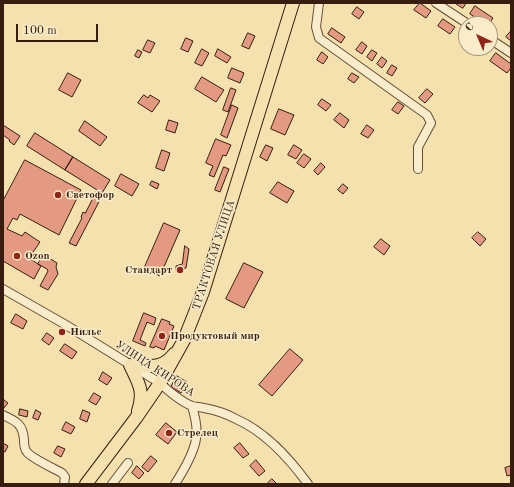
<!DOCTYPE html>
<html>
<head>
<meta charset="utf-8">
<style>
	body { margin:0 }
	#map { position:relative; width:514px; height:487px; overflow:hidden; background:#f5e1ae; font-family:"Old Standard TT",serif }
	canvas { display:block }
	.frame { position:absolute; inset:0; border:4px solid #361d10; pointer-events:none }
	.north { position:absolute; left:458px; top:16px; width:40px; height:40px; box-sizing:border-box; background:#f8ecca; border:1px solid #aa9980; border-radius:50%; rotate:316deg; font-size:11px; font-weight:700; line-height:16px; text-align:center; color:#361d10 }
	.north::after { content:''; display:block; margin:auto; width:14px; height:18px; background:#8f2418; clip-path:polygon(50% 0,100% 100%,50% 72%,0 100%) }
	.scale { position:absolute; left:16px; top:24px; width:82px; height:18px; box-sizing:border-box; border:2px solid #361d10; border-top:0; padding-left:5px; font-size:12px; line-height:14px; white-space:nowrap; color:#361d10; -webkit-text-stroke:3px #f8ecca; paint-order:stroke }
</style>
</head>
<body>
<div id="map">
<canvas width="514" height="487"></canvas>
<div class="frame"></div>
<div class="north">С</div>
<div class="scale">100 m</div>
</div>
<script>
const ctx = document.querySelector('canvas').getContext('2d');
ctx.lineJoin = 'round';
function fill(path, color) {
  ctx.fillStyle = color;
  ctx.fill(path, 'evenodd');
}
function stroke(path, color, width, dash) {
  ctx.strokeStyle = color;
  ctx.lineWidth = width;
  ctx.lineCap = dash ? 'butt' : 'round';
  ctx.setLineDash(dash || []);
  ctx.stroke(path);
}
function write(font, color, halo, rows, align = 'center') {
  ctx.font = font + ' "Old Standard TT",serif';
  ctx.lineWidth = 3;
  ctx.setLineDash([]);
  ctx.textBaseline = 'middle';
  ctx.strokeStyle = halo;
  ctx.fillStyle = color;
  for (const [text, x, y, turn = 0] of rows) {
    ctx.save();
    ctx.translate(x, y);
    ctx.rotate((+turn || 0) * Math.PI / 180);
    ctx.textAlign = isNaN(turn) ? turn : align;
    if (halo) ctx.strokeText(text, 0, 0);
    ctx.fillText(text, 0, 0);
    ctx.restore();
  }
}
const building = new Path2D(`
	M 420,3 L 431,11 L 426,18 L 414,10 Z
	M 455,3 L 466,3 L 463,8 Z
	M 475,6 L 493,18 L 489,24 L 485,24 L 470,14 Z
	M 357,7 L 364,12 L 359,19 L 352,14 Z
	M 443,19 L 455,27 L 450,34 L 438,26 Z
	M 332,28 L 345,37 L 341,43 L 328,34 Z
	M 511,31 L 511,41 L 506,37 Z
	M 248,33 L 255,36 L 249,49 L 242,46 Z
	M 464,33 L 466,34 L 466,45 L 459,40 Z
	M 186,38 L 193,41 L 188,52 L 181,49 Z
	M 148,40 L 155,43 L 150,53 L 143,50 Z
	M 362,42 L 367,46 L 362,54 L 356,50 Z
	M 202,49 L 209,53 L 202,66 L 195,63 Z
	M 218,49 L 231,57 L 227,63 L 215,56 Z
	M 138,50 L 142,52 L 139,58 L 135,56 Z
	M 372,50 L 377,53 L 372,61 L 367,57 Z
	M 322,52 L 328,57 L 323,64 L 317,60 Z
	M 496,53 L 511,64 L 511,68 L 507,73 L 490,61 Z
	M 382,57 L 387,61 L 382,68 L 377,64 Z
	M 392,65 L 397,68 L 392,76 L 387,73 Z
	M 232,68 L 244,73 L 240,83 L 228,78 Z
	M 68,73 L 81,80 L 72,97 L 59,90 Z
	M 352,73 L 359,77 L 354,83 L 348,79 Z
	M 202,77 L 224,90 L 216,102 L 195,89 Z
	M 231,88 L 236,90 L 228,112 L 223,110 Z
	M 427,89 L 433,94 L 425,103 L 419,98 Z
	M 144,95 L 148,98 L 150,95 L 160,101 L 152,112 L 138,103 Z
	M 322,99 L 331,105 L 326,111 L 318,105 Z
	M 398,102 L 404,106 L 398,114 L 392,110 Z
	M 232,105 L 238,108 L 227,138 L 221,135 Z
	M 279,109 L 294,115 L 285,135 L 271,129 Z
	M 340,113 L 349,120 L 344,128 L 334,120 Z
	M 169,120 L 178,123 L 175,133 L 166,130 Z
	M 85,121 L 107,137 L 100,146 L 79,131 Z
	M 3,125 L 20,136 L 14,145 L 9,141 L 10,140 L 3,135 Z
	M 367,125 L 374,130 L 368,138 L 361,134 Z
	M 35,133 L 73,157 L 65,170 L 27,146 Z
	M 216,139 L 231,145 L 226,156 L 223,155 L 214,177 L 209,175 L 213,166 L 206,163 Z
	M 266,145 L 273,148 L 267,161 L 260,157 Z
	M 294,145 L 302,150 L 296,159 L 288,155 Z
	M 162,150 L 170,153 L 164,171 L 156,168 Z
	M 304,154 L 311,159 L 304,168 L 297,163 Z
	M 73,157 L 110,180 L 102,193 L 65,170 Z
	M 25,160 L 81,190 L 59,235 L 20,214 L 17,220 L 13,218 L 7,229 L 22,236 L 25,232 L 40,242 L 29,258 L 41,266 L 34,279 L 3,261 L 3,201 Z
	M 321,163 L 325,167 L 318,175 L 314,171 Z
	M 224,167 L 229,169 L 220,192 L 215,190 Z
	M 121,174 L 139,184 L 132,196 L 115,186 Z
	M 152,181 L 159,184 L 157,189 L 150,185 Z
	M 278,182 L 294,191 L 287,203 L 270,193 Z
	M 343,184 L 348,188 L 343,194 L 338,190 Z
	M 97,191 L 103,194 L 76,246 L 69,243 L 82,218 L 81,217 L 83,212 L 85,213 Z
	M 164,223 L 180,230 L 160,276 L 144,269 Z
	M 478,232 L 486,239 L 480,246 L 472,238 Z
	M 381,239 L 390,246 L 384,255 L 374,247 Z
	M 185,246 L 189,249 L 186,268 L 176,271 L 176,266 L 182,264 Z
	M 44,255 L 57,263 L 56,267 L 58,274 L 48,290 L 40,286 L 48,271 L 47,269 L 38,264 Z
	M 244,263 L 263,272 L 244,308 L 226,299 Z
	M 144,313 L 156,318 L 154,325 L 147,322 L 140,340 L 146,343 L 145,346 L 133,341 Z
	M 16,314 L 27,321 L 23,329 L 11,323 Z
	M 162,319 L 170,322 L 169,324 L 174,326 L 164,350 L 155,346 L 154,348 L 150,347 Z
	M 47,333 L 54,338 L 49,345 L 42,340 Z
	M 65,344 L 77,352 L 72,359 L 60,351 Z
	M 290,349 L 303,360 L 272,396 L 259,385 Z
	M 103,372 L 112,378 L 107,385 L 99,380 Z
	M 177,376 L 187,382 L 181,393 L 171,387 Z
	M 94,393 L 101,397 L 96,405 L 89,401 Z
	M 3,399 L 8,403 L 3,409 Z
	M 20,409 L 28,411 L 27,417 L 19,415 Z
	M 36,410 L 41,413 L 38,420 L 33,418 Z
	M 83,410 L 90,413 L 87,422 L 80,419 Z
	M 66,422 L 75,427 L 71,434 L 62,430 Z
	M 166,423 L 177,432 L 168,444 L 156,435 Z
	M 3,443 L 8,446 L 5,452 L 3,451 Z
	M 240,443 L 249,454 L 243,458 L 234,448 Z
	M 58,446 L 65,449 L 61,457 L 54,453 Z
	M 151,456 L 157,461 L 148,472 L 142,467 Z
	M 256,460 L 265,471 L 259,476 L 250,466 Z
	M 137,466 L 144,473 L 139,479 L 132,473 Z
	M 511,466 L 511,475 L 507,476 L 505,468 Z
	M 272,479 L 277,484 L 267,484 Z`);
const minor = new Path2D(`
	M 319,3 L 316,27 L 319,38 L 427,115 L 431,123 L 418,147 L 418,169
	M 436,3 L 468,24
	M 490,39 L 511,53
	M 3,289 L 66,325 L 160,383 C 168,391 182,402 192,406 C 196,407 201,407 204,408 C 215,410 227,414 236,419 C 266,432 289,458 308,484
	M 3,415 C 16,421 23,424 24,440 C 24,444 24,449 27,452 C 31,458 55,469 62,473 L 65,477 L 64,484
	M 112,484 L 128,463
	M 175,484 C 182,473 194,452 196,439 C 198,428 195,416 192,406`);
const highway = new Path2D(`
	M 138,411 C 145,391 138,382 130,365 C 148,365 161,371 174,354
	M 86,484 L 136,418 L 160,383 L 184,340 L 203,292 L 293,3`);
const markers = [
	[58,195,4,"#8f2418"],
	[17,256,4,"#8f2418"],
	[180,270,4,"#8f2418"],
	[62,332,4,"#8f2418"],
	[162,336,4,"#8f2418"],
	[169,433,4,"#8f2418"]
];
const poiNames = [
	["Светофор",66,195],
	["Ozon",25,256],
	["Стандарт",172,270,"right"],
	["Нильс",70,332],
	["Продуктовый мир",170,336],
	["Стрелец",177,433]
];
const streetNames = [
	["ТРАКТОВАЯ УЛИЦА",214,255,-72],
	["УЛИЦА КИРОВА",155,369,33]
];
fill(building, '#e49a82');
stroke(building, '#361d10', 1);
stroke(minor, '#664e38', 10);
stroke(highway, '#361d10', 14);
stroke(minor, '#f8ecca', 8);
stroke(highway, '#f5e1ae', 12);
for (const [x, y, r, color] of markers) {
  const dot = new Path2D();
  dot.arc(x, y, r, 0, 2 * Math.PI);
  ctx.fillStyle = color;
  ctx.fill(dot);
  stroke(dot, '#f8ecca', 1.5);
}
write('bold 11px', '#361d10', '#f8ecca', poiNames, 'left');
write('11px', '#361d10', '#f8ecca', streetNames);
</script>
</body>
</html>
